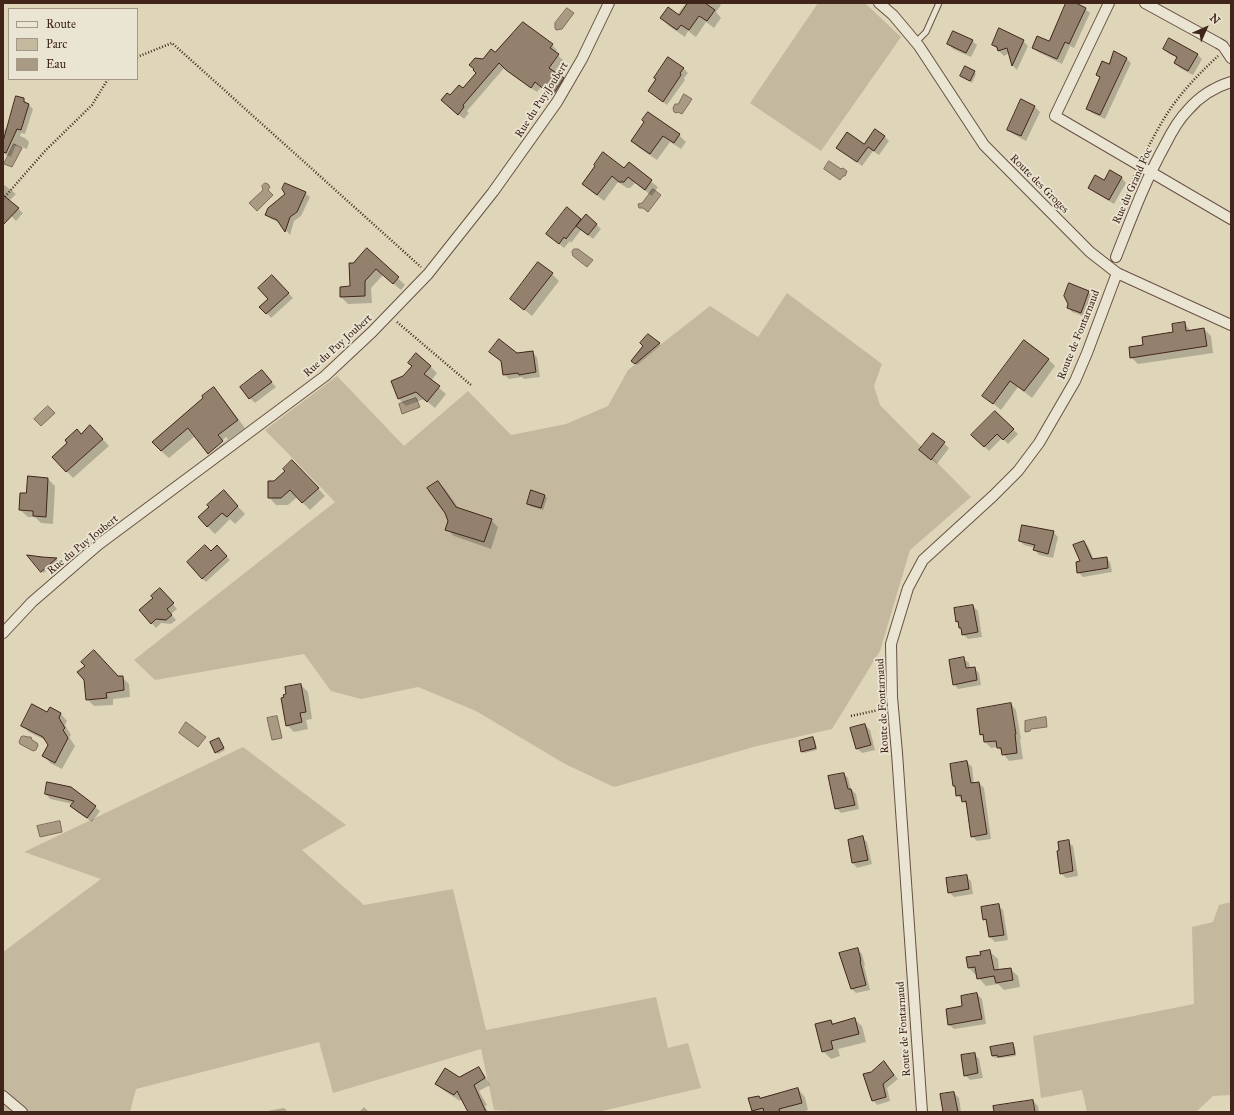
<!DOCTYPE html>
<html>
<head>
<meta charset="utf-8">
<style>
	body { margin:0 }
	#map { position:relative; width:1234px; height:1115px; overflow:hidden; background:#dfd6ba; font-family:"IM FELL Great Primer",serif }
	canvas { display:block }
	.frame { position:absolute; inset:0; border:4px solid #41251b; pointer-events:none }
	.legend { position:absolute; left:8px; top:8px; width:130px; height:72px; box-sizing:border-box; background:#eae4d2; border:1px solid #a69889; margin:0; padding:5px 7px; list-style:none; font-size:12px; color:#41251b }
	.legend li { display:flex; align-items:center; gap:8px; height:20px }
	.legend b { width:20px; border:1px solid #a69889 }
	.north { position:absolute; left:1186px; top:8px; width:40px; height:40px; -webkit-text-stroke:3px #eae4d2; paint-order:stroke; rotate:45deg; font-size:11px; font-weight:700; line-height:16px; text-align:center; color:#41251b }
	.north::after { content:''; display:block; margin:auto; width:14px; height:18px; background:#41251b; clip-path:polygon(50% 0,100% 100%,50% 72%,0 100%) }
</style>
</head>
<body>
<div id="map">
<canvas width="1234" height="1115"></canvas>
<div class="frame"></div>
<ul class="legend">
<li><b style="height:5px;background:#eae4d2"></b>Route</li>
<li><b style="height:11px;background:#c4b89f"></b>Parc</li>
<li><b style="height:11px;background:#a99a84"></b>Eau</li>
</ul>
<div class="north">N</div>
</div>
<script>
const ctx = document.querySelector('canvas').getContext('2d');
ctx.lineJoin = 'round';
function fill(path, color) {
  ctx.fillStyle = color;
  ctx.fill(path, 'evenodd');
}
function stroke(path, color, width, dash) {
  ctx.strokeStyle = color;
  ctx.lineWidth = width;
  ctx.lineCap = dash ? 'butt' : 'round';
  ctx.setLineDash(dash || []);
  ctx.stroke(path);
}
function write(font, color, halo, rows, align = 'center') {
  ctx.font = font + ' "IM FELL Great Primer",serif';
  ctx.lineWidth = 3.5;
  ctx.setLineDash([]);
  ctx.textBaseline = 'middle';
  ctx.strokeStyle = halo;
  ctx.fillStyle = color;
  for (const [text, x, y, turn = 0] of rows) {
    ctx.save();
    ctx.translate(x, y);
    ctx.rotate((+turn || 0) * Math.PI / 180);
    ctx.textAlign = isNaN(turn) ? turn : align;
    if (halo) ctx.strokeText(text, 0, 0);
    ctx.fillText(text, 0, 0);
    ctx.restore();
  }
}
const green = new Path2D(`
	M 818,3 L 865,3 L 901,37 L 821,151 L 750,103 Z
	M 787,293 L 882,364 L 874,386 L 880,405 L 971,497 L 910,550 L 880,651 L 832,729 L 757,746 L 614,787 L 565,764 L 476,711 L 418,687 L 361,699 L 331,691 L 304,654 L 155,680 L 134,660 L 335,502 L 265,430 L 337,376 L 404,446 L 468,391 L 511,435 L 566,424 L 608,406 L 628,370 L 710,306 L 758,337 Z
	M 243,747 L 346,825 L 302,850 L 364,905 L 453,889 L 486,1030 L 656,997 L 668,1048 L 688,1043 L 701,1088 L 598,1112 L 527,1112 L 494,1110 L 481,1049 L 333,1093 L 319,1042 L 136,1089 L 130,1112 L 3,1112 L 3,952 L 101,879 L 24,852 Z
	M 1231,902 L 1231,1095 L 1213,1096 L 1196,1112 L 1087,1112 L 1082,1090 L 1041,1098 L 1033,1036 L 1194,1004 L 1192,927 L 1213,922 L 1219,905 Z`);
const water = new Path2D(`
	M 567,8 L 574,13 L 562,29 L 556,30 L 555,28 L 555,23 Z
	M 684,94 L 692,99 L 682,114 L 678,112 L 677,113 L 674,112 L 673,108 L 675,104 L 678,104 Z
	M 14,144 L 22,148 L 12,167 L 4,164 Z
	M 829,161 L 841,169 L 843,168 L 847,171 L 845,176 L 843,176 L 840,180 L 824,169 Z
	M 265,183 L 268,184 L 270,187 L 268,190 L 273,195 L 257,211 L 249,203 L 263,190 L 262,186 Z
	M 653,189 L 661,195 L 648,212 L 643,208 L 639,208 L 638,204 L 642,203 Z
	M 574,249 L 578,249 L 593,260 L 587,267 L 573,256 L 572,252 Z
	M 416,398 L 420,407 L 402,414 L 399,404 Z
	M 48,406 L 55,413 L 41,426 L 34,419 Z
	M 277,716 L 282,738 L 272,740 L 267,718 Z
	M 1046,717 L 1047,727 L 1031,729 L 1030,731 L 1025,732 L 1025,721 Z
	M 186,722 L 206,737 L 198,747 L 179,733 Z
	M 24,736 L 28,737 L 31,737 L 32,740 L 37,743 L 38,745 L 36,750 L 33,751 L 20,744 L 19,742 L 21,737 Z
	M 60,821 L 62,832 L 40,837 L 37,826 Z`);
const shadow = new Path2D(`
	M 686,3 L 719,3 L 721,5 L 716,12 L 721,18 L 714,28 L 706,22 L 696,37 L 688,31 L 685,37 L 669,26 L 661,18 L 677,15 Z
	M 1068,3 L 1073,3 L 1085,9 L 1090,13 L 1074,48 L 1070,46 L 1062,64 L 1038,52 L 1033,47 L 1049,43 Z
	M 972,41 L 977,45 L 971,57 L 953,49 L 948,44 Z
	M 1023,41 L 1028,46 L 1017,70 L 1013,66 L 1009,53 L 1004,56 L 993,45 Z
	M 552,45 L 557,50 L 555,53 L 563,60 L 554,73 L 568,84 L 558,100 L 541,87 L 537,92 L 512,75 L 505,67 L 467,111 L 469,113 L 464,119 L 448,106 L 450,97 L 463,89 L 477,73 L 483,60 L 495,54 Z
	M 1164,49 L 1197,54 L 1202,59 L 1193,75 L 1180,68 L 1175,63 L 1178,58 L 1169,54 Z
	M 1126,58 L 1131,63 L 1105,119 L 1092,113 L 1087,108 L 1101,78 L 1097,74 L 1109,65 Z
	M 683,68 L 688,73 L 684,78 L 685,80 L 667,105 L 649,91 Z
	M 974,72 L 976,74 L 972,83 L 961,76 Z
	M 23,99 L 33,109 L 25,134 L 21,133 L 20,136 L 25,138 L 29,142 L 27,149 L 16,145 L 11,157 L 6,155 L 3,152 L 4,141 L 3,141 L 3,129 L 5,130 L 6,128 L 8,128 Z
	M 1022,101 L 1035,107 L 1040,112 L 1026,141 L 1013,134 L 1008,130 Z
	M 645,122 L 679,135 L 686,142 L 681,149 L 670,142 L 657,160 L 639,148 L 632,141 Z
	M 884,136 L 889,141 L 879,155 L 873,151 L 862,166 L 838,148 L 864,145 Z
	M 629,164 L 658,187 L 652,196 L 635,183 L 630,188 L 627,188 L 618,182 L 604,201 L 583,184 L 624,169 Z
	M 1110,171 L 1122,178 L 1126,183 L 1114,204 L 1094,192 L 1089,187 L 1104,182 Z
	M 3,184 L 16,194 L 9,201 L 23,213 L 16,221 L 3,207 Z
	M 305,193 L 310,197 L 301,216 L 294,221 L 290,235 L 280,223 L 271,219 L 266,215 Z
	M 567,209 L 582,221 L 596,224 L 601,229 L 593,239 L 581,230 L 571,243 L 570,241 L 564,248 L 547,234 Z
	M 367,249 L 405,285 L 401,290 L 383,275 L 371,288 L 372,303 L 348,304 L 341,297 L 351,287 L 353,264 Z
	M 552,274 L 559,281 L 532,316 L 511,299 Z
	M 272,276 L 293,298 L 271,318 L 261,307 L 270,299 Z
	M 1088,292 L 1093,297 L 1085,317 L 1072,312 L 1068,307 Z
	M 1184,323 L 1191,331 L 1204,329 L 1211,336 L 1213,353 L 1138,364 L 1131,357 L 1144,346 L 1174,333 Z
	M 659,344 L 661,345 L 637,365 L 633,361 Z
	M 532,352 L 537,357 L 540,377 L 524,379 L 522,377 L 509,379 L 504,374 L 517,354 Z
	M 1048,359 L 1055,366 L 1032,398 L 1018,387 L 1001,410 L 983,395 Z
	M 430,366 L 437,373 L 431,381 L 446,394 L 435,408 L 424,399 L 406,406 L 399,399 L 392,381 Z
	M 262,371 L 276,387 L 255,403 L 250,398 Z
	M 214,389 L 221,396 L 245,428 L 224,443 L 230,449 L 217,460 L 210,454 L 228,439 L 226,437 L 209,452 L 195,436 L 169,458 L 161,451 Z
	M 995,412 L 1018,434 L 1008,444 L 1002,438 L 989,451 L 972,435 Z
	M 97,433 L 109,446 L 73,478 L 53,457 L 81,435 Z
	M 933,434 L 949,448 L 937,464 L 926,455 Z
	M 300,468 L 325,496 L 310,510 L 297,497 L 288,505 L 276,505 L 269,497 L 274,482 Z
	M 48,479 L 55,486 L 53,524 L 41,523 L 35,517 L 28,517 L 20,510 L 27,494 Z
	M 438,482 L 445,489 L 459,509 L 491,520 L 498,527 L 491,549 L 454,536 L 447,529 L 449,521 Z
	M 545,496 L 547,498 L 543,510 L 530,506 L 528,504 Z
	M 231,499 L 245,514 L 235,524 L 230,519 L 215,534 L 199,518 Z
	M 1053,532 L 1058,537 L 1053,558 L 1039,555 L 1035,550 L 1035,548 L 1024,545 L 1020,541 Z
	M 1084,542 L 1088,546 L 1094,560 L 1106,558 L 1110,562 L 1112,572 L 1083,577 L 1078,572 Z
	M 217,547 L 230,560 L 206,582 L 202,578 L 211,552 Z
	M 29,557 L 56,559 L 58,560 L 44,573 Z
	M 164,594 L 177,609 L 171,614 L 176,620 L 171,624 L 161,623 L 156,628 L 140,610 Z
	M 973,606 L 978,611 L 982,637 L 968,639 L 963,634 L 963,630 L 957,621 L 955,609 Z
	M 964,659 L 969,663 L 970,669 L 974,668 L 979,673 L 981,685 L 958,689 L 954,684 Z
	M 118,677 L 122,677 L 129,684 L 130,697 L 113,699 L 113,705 L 94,706 L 87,699 Z
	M 301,685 L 308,692 L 312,719 L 306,720 L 308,729 L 294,732 L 287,725 Z
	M 1011,704 L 1016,710 L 1021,739 L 1020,739 L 1023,759 L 1009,761 L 998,747 L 991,748 L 985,742 L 984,737 L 981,734 Z
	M 50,708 L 61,714 L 67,721 L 65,725 L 71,735 L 69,737 L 75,746 L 62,769 L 50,763 L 44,756 L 49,745 L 47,741 L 29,732 L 22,725 L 48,714 Z
	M 865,725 L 870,730 L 875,750 L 862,753 L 857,748 Z
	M 813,738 L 815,740 L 817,750 L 804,753 L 802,751 Z
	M 219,739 L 225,750 L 218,754 L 216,752 Z
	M 967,762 L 972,767 L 974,784 L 979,783 L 984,788 L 991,839 L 977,841 L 972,836 L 967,805 L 957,795 L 956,788 L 954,786 L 951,765 Z
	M 844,774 L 848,778 L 851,789 L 856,794 L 859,809 L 841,813 L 836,808 Z
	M 70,788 L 100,811 L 92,822 L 76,811 L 72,806 L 73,804 L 50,799 L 46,794 Z
	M 862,837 L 867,842 L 872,864 L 857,868 L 853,863 L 850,852 Z
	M 1068,842 L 1073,846 L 1078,876 L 1066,878 L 1061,873 Z
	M 966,876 L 971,881 L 973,894 L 954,897 L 949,892 Z
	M 998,905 L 1003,910 L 1008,940 L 995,942 L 990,937 L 988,922 L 984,919 Z
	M 857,949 L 862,954 L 865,965 L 864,966 L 870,990 L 856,993 L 852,989 Z
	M 990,952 L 998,959 L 999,971 L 1010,969 L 1018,976 L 1020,987 L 1004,990 L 998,984 L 986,986 L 969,968 L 982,956 Z
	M 977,994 L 982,999 L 986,1024 L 954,1029 L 949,1025 L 964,1007 Z
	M 854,1019 L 862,1026 L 866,1042 L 838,1049 L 840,1056 L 831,1059 L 823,1051 L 831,1021 L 834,1024 Z
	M 1012,1044 L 1015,1047 L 1016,1056 L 1001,1058 L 995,1058 L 993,1056 Z
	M 974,1054 L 979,1059 L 983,1078 L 970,1080 L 965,1075 Z
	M 888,1067 L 898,1079 L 887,1088 L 890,1101 L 877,1105 L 873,1100 Z
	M 478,1068 L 484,1074 L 490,1085 L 479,1091 L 487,1105 L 485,1106 L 488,1112 L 472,1112 L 462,1098 L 460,1101 L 443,1090 L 437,1084 L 459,1078 Z
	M 798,1089 L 805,1097 L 808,1110 L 802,1112 L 754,1112 L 753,1111 L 761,1099 Z
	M 954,1093 L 959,1098 L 961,1112 L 944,1112 Z
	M 1033,1101 L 1038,1106 L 1039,1112 L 1013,1112 Z
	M 364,1107 L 369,1112 L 359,1112 Z
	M 284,1108 L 288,1112 L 262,1112 Z`);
const building = new Path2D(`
	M 688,3 L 705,3 L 715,10 L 707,21 L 699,16 L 689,30 L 681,25 L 677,30 L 660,18 L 668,7 L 679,15 Z
	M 1066,3 L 1076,3 L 1086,8 L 1069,44 L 1065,42 L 1057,59 L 1032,48 L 1037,36 L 1049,41 Z
	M 523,22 L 553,44 L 550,48 L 559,54 L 549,68 L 564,78 L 552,96 L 535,82 L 531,88 L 506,70 L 499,63 L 463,105 L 464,107 L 458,115 L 441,100 L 447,93 L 450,95 L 459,85 L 463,88 L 476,73 L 473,70 L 474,69 L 469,65 L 475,58 L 483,59 L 491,49 L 495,52 Z
	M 999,28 L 1024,40 L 1012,66 L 1007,48 L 998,51 L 997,47 L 992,45 Z
	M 953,31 L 973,40 L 966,53 L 947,44 Z
	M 1169,38 L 1198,54 L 1188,71 L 1174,63 L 1177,57 L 1163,49 Z
	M 1114,51 L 1127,58 L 1100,115 L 1086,109 L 1100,77 L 1096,75 L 1102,61 L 1109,64 Z
	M 668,57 L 684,68 L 680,73 L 681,75 L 663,102 L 648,91 L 656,79 L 654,78 Z
	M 965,66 L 975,71 L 970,81 L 960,76 Z
	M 16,96 L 24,98 L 24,102 L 29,104 L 21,130 L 17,129 L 6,153 L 3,152 L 3,142 Z
	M 1021,99 L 1035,106 L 1021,136 L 1007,130 Z
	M 648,112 L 680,134 L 674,143 L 663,136 L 650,154 L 631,141 L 644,122 L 642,120 Z
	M 875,129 L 885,136 L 874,151 L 868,147 L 857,162 L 836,148 L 847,132 L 864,144 Z
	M 603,152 L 624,168 L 629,162 L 652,180 L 645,190 L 628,177 L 624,182 L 619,182 L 612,176 L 597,195 L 582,184 L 595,166 L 594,165 Z
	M 1110,170 L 1122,177 L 1109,200 L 1088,188 L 1095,175 L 1104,180 Z
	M 285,183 L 306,192 L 297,212 L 290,217 L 285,232 L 277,220 L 265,215 L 268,208 L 279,199 L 285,194 L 282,189 Z
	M 3,195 L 19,208 L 3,225 Z
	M 567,207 L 581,219 L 576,226 L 586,214 L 597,224 L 588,235 L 576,226 L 566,239 L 564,237 L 559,244 L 546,234 Z
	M 367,248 L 399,277 L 393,284 L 376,269 L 365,281 L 365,296 L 340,297 L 340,287 L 350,286 L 349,263 L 353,263 Z
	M 538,262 L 553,273 L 524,310 L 510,299 Z
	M 272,275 L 289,293 L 266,314 L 259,307 L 268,299 L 258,288 Z
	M 1069,283 L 1089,291 L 1081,313 L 1067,308 L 1068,304 L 1064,296 Z
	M 1185,322 L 1186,331 L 1204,328 L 1207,346 L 1130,358 L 1129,347 L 1143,345 L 1142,337 L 1173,332 L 1172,324 Z
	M 648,334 L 660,343 L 635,364 L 631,361 L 643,346 L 640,343 Z
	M 499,339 L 517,353 L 533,351 L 536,372 L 519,375 L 518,373 L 503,375 L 501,361 L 489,352 Z
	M 1024,340 L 1049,359 L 1024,391 L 1010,381 L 993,404 L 982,396 Z
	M 416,353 L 431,366 L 424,374 L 440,386 L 427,402 L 416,392 L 398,399 L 391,381 L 403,376 L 412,366 L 408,363 Z
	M 262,370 L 272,382 L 249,399 L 240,387 Z
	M 214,387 L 238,420 L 218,435 L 223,441 L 208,454 L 188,428 L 161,451 L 152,442 L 203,398 L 202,396 Z
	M 995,411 L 1014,429 L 1003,440 L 997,434 L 984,447 L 971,435 Z
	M 90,425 L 103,439 L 66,472 L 52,457 L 67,443 L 65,440 L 77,429 L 81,434 Z
	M 933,433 L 945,442 L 931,460 L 919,450 Z
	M 292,460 L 319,488 L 302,503 L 290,490 L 281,498 L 268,498 L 268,481 L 274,481 L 285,471 L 283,469 Z
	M 28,476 L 48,478 L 46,517 L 33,516 L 33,511 L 19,510 L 20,493 L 26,493 Z
	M 438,481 L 456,507 L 492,519 L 484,542 L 445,530 L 448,521 L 445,513 L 427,488 Z
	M 224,490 L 238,506 L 227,517 L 222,513 L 207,527 L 198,517 L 209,507 L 207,505 Z
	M 531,490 L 545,495 L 541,508 L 527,504 Z
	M 1022,525 L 1054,531 L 1048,554 L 1033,550 L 1035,545 L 1019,541 Z
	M 1084,541 L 1092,559 L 1107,557 L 1108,568 L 1077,573 L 1076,562 L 1080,561 L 1073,545 Z
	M 205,545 L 211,551 L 217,545 L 227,556 L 202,579 L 187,562 Z
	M 27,555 L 42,557 L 57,558 L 41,572 Z
	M 160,588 L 174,603 L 167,609 L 172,615 L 166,620 L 156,619 L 151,624 L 139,610 L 153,598 L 151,596 Z
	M 973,605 L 978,632 L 962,635 L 961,628 L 959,628 L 958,621 L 956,622 L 954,608 Z
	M 94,650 L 118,676 L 123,676 L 124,690 L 106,693 L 107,698 L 86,700 L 84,680 L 77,672 L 85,666 L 81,662 Z
	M 964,657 L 966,668 L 975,667 L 977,680 L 953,685 L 949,660 Z
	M 301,684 L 306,712 L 300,713 L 302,722 L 286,726 L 281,698 L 284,697 L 283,695 L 286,694 L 285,687 Z
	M 1011,703 L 1016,734 L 1015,734 L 1017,753 L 1002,755 L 1001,748 L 997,748 L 996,741 L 984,742 L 983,734 L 980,735 L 977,709 Z
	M 32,704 L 47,712 L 50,707 L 61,713 L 59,718 L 65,728 L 63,730 L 68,738 L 55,763 L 42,756 L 48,745 L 43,737 L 21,726 Z
	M 865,724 L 871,745 L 856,749 L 850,728 Z
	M 813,737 L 816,748 L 801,752 L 799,741 Z
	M 219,738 L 224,748 L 215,753 L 210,742 Z
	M 967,761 L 971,783 L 979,782 L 987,834 L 971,837 L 966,801 L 962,802 L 961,795 L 956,796 L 955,786 L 953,786 L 950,764 Z
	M 844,773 L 848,789 L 851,789 L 855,805 L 835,809 L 828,776 Z
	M 47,782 L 71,787 L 96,806 L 87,818 L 70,806 L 74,801 L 45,794 Z
	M 863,836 L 868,860 L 852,863 L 848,840 Z
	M 1069,840 L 1073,871 L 1060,874 L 1057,851 L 1059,850 L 1058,842 Z
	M 967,875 L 969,889 L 948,893 L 946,878 Z
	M 999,904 L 1004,935 L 989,937 L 986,919 L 983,920 L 981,907 Z
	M 858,948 L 861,961 L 860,961 L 866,985 L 851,989 L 839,953 Z
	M 990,950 L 994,970 L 1011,968 L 1013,980 L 996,983 L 994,976 L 977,979 L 975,967 L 968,968 L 966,957 L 981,955 L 980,952 Z
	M 977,993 L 982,1019 L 948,1025 L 946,1009 L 962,1006 L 961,996 Z
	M 855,1018 L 859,1034 L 831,1041 L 833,1049 L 822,1052 L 815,1024 L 831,1020 L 832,1024 Z
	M 1013,1043 L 1015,1054 L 998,1057 L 997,1055 L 992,1056 L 990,1047 Z
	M 975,1053 L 978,1073 L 964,1076 L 961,1055 Z
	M 884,1061 L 894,1075 L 883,1084 L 886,1097 L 872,1101 L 863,1074 L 871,1072 Z
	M 479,1067 L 485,1078 L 474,1085 L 486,1112 L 468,1112 L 457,1091 L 454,1095 L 435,1084 L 445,1068 L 459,1077 Z
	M 798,1088 L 802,1103 L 779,1109 L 780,1112 L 764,1112 L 763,1108 L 752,1111 L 748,1098 L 759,1096 L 760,1098 Z
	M 954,1092 L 958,1112 L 943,1112 L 940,1094 Z
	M 1033,1100 L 1035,1112 L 994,1112 L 993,1106 Z`);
const path = new Path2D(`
	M 137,57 L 172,43 L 421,267
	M 1143,157 C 1153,138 1163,118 1176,101 C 1189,84 1203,70 1218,56
	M 3,199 L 45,151 L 92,105 L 108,79
	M 1119,216 L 1135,174
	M 397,322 L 471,385
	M 851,716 L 883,709`);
const lane = new Path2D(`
	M 916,42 L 926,32 L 939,3`);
const street = new Path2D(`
	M 879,3 L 893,15 L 919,46 L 984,145 L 1090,252 L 1117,273 L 1231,325
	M 1109,3 L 1055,116 L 1231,219
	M 1145,3 L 1218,43 L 1223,46 L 1231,58
	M 1116,257 C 1131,219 1145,181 1165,145 C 1171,133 1178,120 1188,110 C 1199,97 1215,87 1231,82
	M 3,633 L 32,602 L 98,545 L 325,376 L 372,332 L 428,274 L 493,192 L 557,102 L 582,59 L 609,3
	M 3,1096 L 22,1112
	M 922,1112 L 897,753 L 892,697 L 891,644 L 908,588 L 923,560 L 993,496 L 1018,471 L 1039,443 L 1075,381 L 1087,353 L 1117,273`);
const streetNames = [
	["Rue du Puy Joubert",542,100,-57],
	["Route des Groges",1039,184,45],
	["Rue du Grand Foc",1133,186,-66],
	["Route de Fontarnaud",1079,335,-68],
	["Rue du Puy Joubert",338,346,-42],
	["Rue du Puy Joubert",83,545,-39],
	["Route de Fontarnaud",883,706,-93],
	["Route de Fontarnaud",904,1029,-94]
];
fill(green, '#c4b89f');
fill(water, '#a99a84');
stroke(water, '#7f6b5a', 1);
fill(shadow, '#0003');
fill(building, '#93816e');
stroke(building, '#41251b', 1);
stroke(lane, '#685143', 7);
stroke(street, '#685143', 12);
stroke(path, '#41251b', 2.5, [1, 2]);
stroke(lane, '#eae4d2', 5);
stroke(street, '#eae4d2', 10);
write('11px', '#41251b', '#eae4d2', streetNames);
</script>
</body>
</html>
